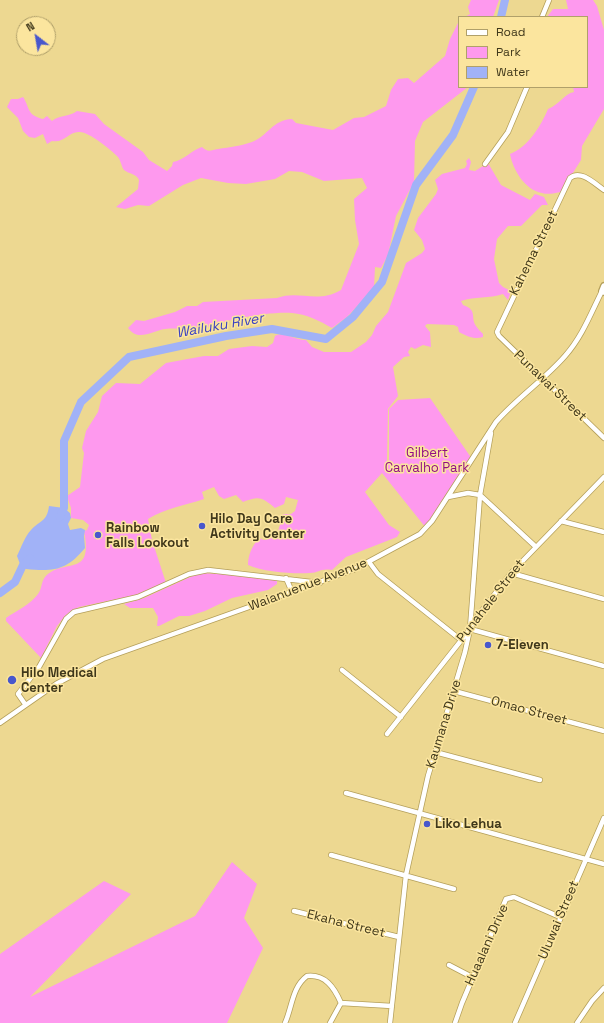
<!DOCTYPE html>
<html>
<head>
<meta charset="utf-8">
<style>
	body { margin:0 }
	#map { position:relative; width:604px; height:1023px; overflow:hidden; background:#edd891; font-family:"Space Grotesk",sans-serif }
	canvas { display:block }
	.legend { position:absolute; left:458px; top:16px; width:130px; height:72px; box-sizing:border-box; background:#fbe59e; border:1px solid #b0a06a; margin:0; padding:5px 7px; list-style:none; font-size:12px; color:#40381b }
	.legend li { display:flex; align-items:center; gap:8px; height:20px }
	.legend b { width:20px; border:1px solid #b0a06a }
	.north { position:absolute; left:16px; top:16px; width:40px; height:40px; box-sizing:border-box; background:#fbe59e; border:1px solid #b0a06a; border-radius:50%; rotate:329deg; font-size:11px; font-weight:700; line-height:16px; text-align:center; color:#40381b }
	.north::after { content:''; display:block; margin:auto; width:14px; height:18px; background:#4857cc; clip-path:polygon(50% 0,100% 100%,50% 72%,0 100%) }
</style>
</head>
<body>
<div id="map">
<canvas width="604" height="1023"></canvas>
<ul class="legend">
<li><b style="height:5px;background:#fff"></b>Road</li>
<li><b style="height:11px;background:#fe99ee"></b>Park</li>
<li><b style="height:11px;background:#a1b2f7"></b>Water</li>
</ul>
<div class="north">N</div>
</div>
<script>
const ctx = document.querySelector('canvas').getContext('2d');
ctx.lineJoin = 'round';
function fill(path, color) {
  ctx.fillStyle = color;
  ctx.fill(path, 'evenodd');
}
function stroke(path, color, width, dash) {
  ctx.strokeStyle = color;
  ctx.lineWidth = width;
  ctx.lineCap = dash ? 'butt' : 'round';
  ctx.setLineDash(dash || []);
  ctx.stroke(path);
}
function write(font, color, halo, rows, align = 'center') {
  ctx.font = font + ' "Space Grotesk",sans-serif';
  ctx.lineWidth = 3;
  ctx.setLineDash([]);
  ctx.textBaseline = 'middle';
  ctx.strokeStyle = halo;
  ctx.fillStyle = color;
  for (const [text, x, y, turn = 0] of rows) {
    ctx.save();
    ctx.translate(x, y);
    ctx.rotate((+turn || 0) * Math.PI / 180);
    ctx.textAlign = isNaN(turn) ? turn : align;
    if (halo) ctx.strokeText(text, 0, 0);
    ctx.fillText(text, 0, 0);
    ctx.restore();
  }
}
const green = new Path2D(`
	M 471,0 L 499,0 L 493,17 L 465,17 L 470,14 L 468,7 Z
	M 566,0 L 593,0 L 597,6 L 604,30 L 604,109 L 582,146 L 581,160 L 561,192 C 555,193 548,195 542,193 C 525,190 513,170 510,154 C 528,147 541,126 548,109 C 560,104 564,94 574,92 L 573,87 L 587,87 L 587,17 L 547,17 L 553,9 L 568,9 Z
	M 459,21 L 459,87 L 468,87 L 423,122 L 415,141 L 414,182 L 396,216 L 388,255 L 381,268 L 375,267 L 374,287 L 371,291 L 347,317 L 332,328 C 320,321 306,314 292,313 C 270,311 219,320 199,331 C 188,329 177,328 165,329 C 152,331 138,342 128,328 L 136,320 L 144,321 L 175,312 L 187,306 L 197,306 L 203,302 L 277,298 C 299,290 317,304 341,290 L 359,244 L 355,220 L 354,199 L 367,188 L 362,178 L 324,181 L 302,172 L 289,171 L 275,179 L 246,184 L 228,183 L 201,178 L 183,185 L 149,206 L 138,205 L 125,209 L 116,207 L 138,189 L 139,180 C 137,174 129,174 124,170 C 121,166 121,160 117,156 C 111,150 89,132 80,132 C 68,131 66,143 52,141 L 47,144 L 43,134 L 35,138 L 29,137 L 23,131 L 18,118 L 7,107 L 11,99 L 18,99 L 23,97 C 30,107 26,115 43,119 L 47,116 L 52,121 C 59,115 69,117 77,111 L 95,114 L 104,124 L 143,152 L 149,160 L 167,171 L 172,166 L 173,162 C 184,160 192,150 202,147 C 208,153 211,150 218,149 C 230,147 241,146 252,142 C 268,136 272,120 292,119 L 296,123 L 333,130 L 354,118 L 364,117 L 386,106 L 391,90 L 398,79 L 408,78 L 414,83 L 445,56 L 450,39 Z
	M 469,158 L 471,162 L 469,170 L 475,171 L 488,163 L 501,185 L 530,200 L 535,194 L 544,197 L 548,205 L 542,205 L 521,226 L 508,226 L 497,239 L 494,259 L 499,283 L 503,287 L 511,291 L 508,300 L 503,294 C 489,299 475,296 461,301 L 463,305 C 478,310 470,317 476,326 C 478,329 481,332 483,334 L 483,337 C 474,340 467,336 459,332 L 458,327 L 454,325 L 427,324 L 425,326 L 430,332 L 431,347 L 423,345 L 415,349 L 411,347 L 408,352 L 410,356 L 404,357 L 393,367 L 398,396 L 388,409 L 387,462 L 389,460 L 389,409 L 398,400 L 430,398 L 472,459 L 426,528 L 382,473 L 365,492 L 389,525 L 400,532 L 397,537 L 346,557 L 332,570 C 320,568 319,573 310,573 C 293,574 263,572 248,565 C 248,555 252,546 259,538 L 264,540 L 276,537 L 280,525 L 280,518 L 283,514 L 291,514 L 295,511 L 298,500 L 286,497 L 284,504 L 275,508 C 261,497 260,496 243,502 L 236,495 L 224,499 L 219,496 L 214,487 L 202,492 L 204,499 C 183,506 166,508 148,519 L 152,540 L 166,583 L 136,595 L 79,607 L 66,615 L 57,626 L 41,658 L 6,621 L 6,618 C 16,611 31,604 38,594 C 42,589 41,582 45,577 C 63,557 94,579 84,531 L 87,530 L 89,525 L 83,520 L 71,518 L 71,508 L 67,496 L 80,487 L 84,453 L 82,448 L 86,431 L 98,412 L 102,396 L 116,383 L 140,384 L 166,363 L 204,356 L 218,356 L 229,349 L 252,346 L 267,347 L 273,343 L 275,336 C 284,331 296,341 306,340 L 312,347 L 324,352 L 351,352 L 366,342 L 372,335 L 376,326 L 388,312 L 406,263 L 422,253 L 425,249 L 422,240 L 414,230 L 418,218 L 436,194 L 438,189 L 435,180 L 442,174 L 465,168 L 467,164 L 466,161 Z
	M 199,573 L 242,575 L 277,580 L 277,584 L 268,590 L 232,598 L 205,611 L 189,616 L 179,616 L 159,626 L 157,626 L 158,617 L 153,608 L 130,608 L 124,604 L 144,598 Z
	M 232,862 L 257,884 L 244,918 L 263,948 L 227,1023 L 0,1023 L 0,954 L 104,881 L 131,894 L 30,997 L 195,916 Z`);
const water = new Path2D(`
	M 49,506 L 64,508 L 70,513 L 71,518 L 68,524 L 70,530 L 81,528 L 85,530 L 84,536 L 85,548 C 67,570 54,572 26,569 L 20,564 L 17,556 C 21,548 25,536 31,530 C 40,520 47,522 49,506 Z`);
const river = new Path2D(`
	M 501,17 L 505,0
	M 60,517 L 64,508 L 64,441 L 81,402 L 129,357 L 226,336 L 272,329 L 326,339 L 353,317 L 382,282 L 416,185 L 453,135 L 474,87
	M 0,593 L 15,582 L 23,565 L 30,558`);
const minor = new Path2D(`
	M 542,17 L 549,0
	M 485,164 L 508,132 L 527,87
	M 604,190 C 595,184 581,169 570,178 L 497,332 L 499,336 L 604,438
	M 448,497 L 468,493 L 480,495 L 536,547
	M 561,521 L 604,532
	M 369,562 L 378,574 L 461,640
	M 511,573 L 604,599
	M 286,578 L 292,592
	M 470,629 L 604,666
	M 342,670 L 401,717
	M 454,691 L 604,731
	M 25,704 L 18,694 L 39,667 L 66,619 L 74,612 L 138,597 L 189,574 L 208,570 L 320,583
	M 0,723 L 56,684 L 103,659 L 353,570 L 420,534 L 432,521 L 496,422 C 517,398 544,380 565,356 C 582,337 591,313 602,291
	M 387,734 L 467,633 L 477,617 L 511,573 L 604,477
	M 435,752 L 540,780
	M 346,793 L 604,864
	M 331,855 L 454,889
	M 294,911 L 399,937
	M 449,965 L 472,977
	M 285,1023 C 292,1008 292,987 307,976 C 325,974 334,987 341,1003 L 392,1006
	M 330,1023 L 341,1003
	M 390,1023 L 406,875 L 428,776 L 465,652 L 470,629 L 480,495 L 491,433
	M 455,1023 L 462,1003 L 506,899 L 514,897 L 560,917
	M 515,1023 L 604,818
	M 577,1023 L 592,1001 L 604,988`);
const major = new Path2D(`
	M 604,286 L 602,291 L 604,292`);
const markers = [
	[202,526,4,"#4857cc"],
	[98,535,4,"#4857cc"],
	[488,645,4,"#4857cc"],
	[12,680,5,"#4857cc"],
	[427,824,4,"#4857cc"]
];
const streetNames = [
	["Kahema Street",534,253,-64],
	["Punawai Street",550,386,44],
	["Waianuenue Avenue",308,585,-21],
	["Punahele Street",491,601,-52],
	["Omao Street",529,711,15],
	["Kaumana Drive",444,724,-73],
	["Uluwai Street",559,920,-67],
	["Ekaha Street",346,924,14],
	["Huaalani Drive",487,945,-66]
];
const parkNames = [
	["Gilbert",427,453],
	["Carvalho Park",427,468]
];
const poiNames = [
	["Hilo Day Care",210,519],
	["Activity Center",210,534],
	["Rainbow",106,528],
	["Falls Lookout",106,543],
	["7-Eleven",496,645],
	["Hilo Medical",21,673],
	["Center",21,688],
	["Liko Lehua",435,824]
];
const waterNames = [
	["Wailuku River",220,326,-10]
];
fill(green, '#fe99ee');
fill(water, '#a1b2f7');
stroke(river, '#a1b2f7', 8);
stroke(minor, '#b49f5a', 6);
stroke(major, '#b49f5a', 8);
stroke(minor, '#fff', 4.5);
stroke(major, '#fff', 5.5);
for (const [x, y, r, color] of markers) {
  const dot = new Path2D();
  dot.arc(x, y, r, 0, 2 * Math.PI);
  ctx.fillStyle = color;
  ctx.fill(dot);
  stroke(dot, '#fbe59e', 1.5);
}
write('13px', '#40381b', '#fbe59e', streetNames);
write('13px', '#910d85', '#fbe59e', parkNames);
write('bold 13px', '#40381b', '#fbe59e', poiNames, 'left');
write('italic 14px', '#3941c2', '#fbe59e', waterNames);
</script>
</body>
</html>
